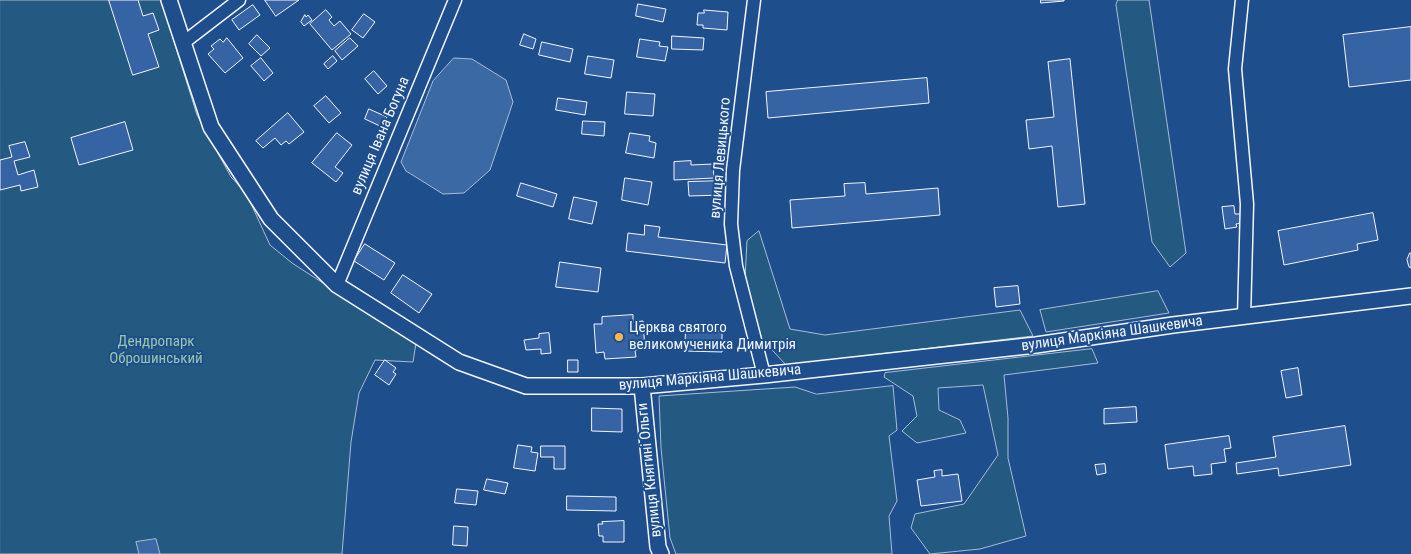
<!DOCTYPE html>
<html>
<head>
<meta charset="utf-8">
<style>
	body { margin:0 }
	canvas { display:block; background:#1f4e8c }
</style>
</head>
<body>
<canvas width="1411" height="554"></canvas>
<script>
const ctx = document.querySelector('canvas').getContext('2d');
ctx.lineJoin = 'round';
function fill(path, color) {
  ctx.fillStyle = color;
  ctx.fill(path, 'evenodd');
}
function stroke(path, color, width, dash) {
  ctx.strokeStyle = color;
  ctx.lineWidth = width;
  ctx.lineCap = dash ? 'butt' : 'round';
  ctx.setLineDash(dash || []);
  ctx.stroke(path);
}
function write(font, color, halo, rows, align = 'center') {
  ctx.font = font + ' "Roboto Condensed",sans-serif';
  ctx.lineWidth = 4;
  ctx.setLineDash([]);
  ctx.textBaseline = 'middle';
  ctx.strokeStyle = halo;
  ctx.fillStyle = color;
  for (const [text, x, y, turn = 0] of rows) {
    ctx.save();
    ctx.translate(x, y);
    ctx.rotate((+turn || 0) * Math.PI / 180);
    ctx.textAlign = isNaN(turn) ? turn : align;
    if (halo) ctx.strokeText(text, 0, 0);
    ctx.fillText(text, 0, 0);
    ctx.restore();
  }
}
const green = new Path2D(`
	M 0,0 L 161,0 L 197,115 L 231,177 L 246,193 L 270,245 L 292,263 L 416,343 L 413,362 L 375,360 L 359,393 L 351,442 L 342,554 L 0,554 Z
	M 1118,0 L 1149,0 L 1186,253 L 1170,267 L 1152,242 L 1116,5 Z
	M 759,231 L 790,329 L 825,335 L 1020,310 L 1033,336 L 786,365 L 760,337 L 745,279 L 747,241 Z
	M 1158,291 L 1169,313 L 1046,332 L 1040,310 Z
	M 1092,349 L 1098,363 L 1004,375 L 1008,418 L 1008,458 L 1026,536 L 980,549 L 930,554 L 911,528 L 915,514 L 964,504 L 998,455 L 983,385 L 938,388 L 939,410 L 960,420 L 966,433 L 917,443 L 902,431 L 917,416 L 913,396 L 884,377 L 885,373 Z
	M 893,386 L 897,430 L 889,436 L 897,501 L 889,516 L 892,554 L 676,554 L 670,538 L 661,448 L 659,396 L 795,387 L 816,394 Z`);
const water = new Path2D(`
	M 454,58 L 472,59 L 506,80 L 513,102 L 490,170 L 464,193 L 443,194 L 406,171 L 401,162 L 433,81 Z
	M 156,539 L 160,554 L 139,554 L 136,542 Z`);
const building = new Path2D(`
	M 109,0 L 138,0 L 143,16 L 153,13 L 159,30 L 148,34 L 159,67 L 133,75 Z
	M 265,0 L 299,0 L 276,16 Z
	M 1041,0 L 1064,0 L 1064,1 L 1041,3 Z
	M 638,4 L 666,9 L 663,22 L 636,16 Z
	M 253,5 L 260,15 L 239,30 L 232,20 Z
	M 326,10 L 332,17 L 329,20 L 334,26 L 340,21 L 351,34 L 332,50 L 310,24 Z
	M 704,10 L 728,12 L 727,30 L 703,28 L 703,25 L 697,25 L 698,13 L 704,13 Z
	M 364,14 L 375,22 L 363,38 L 352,30 Z
	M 305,15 L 306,17 L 308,15 L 312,20 L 304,26 L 301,22 Z
	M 1411,27 L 1411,80 L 1349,87 L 1343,35 Z
	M 524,34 L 536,39 L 533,49 L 520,45 Z
	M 257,35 L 270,48 L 261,56 L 249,44 Z
	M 672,36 L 704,38 L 703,50 L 672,49 Z
	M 227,38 L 243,58 L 225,73 L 208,54 L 214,49 L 211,46 L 220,39 L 223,42 Z
	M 350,38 L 358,46 L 342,60 L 335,51 Z
	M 640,39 L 660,42 L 659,46 L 668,47 L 665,61 L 637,57 Z
	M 542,42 L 573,49 L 570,62 L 539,55 Z
	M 333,56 L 337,61 L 328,69 L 324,64 Z
	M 588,56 L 614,60 L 611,78 L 585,74 Z
	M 261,58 L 273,73 L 264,81 L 251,66 Z
	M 1070,59 L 1085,204 L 1058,207 L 1052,146 L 1029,149 L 1026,120 L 1054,117 L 1048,62 Z
	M 374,71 L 387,86 L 378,94 L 365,79 Z
	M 927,78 L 929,103 L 768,118 L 766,92 Z
	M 627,92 L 655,94 L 653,116 L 625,114 Z
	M 326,96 L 341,113 L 329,123 L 314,106 Z
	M 558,98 L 587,102 L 585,115 L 556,110 Z
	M 369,109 L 387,117 L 382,127 L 365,119 Z
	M 288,113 L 304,132 L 289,144 L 286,141 L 281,145 L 275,138 L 263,148 L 256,141 Z
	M 583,121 L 605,122 L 604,136 L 582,134 Z
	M 125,122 L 133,150 L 79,165 L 71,138 Z
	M 337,133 L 352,145 L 335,167 L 343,173 L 336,182 L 312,163 Z
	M 630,133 L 650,136 L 649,141 L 656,143 L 654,158 L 626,153 Z
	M 25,142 L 30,157 L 14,161 L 18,175 L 34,170 L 38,187 L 21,191 L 20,185 L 0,190 L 0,160 L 12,157 L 9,146 Z
	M 691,161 L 691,165 L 713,164 L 714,178 L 674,180 L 674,162 Z
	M 625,178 L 652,182 L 648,205 L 622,200 Z
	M 722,181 L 722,195 L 689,196 L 688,182 Z
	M 521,183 L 557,194 L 553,207 L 517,196 Z
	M 865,183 L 866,194 L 938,188 L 940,215 L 792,228 L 790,200 L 845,196 L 844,184 Z
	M 574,197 L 597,202 L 592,224 L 569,219 Z
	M 1234,206 L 1235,214 L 1240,214 L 1242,223 L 1236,224 L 1237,227 L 1225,229 L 1222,207 Z
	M 1373,213 L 1378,240 L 1357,244 L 1358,250 L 1284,265 L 1278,231 Z
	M 645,225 L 660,227 L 658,237 L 727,245 L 725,263 L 626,251 L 628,233 L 644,235 Z
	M 365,244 L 395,263 L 384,280 L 354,261 Z
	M 1410,253 L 1411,253 L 1411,268 L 1409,267 L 1407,260 Z
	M 560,262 L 601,268 L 598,292 L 556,287 Z
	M 403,275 L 432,294 L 419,313 L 391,293 Z
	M 1018,286 L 1020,304 L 996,307 L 994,288 Z
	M 633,315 L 633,322 L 643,321 L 645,349 L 635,350 L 636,357 L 605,359 L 604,352 L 596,353 L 594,324 L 602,324 L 602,317 Z
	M 686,330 L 722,331 L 722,352 L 685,351 Z
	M 549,333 L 551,353 L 541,354 L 541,349 L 526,350 L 524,340 L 539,338 L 539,334 Z
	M 385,360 L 396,368 L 393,372 L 396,374 L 389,385 L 375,375 Z
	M 568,360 L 578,360 L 578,372 L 568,372 Z
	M 1298,368 L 1302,395 L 1286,398 L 1281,371 Z
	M 1136,407 L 1137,422 L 1104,424 L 1104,409 Z
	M 592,408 L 622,409 L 622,432 L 592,431 Z
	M 1345,426 L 1351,465 L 1279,476 L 1278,468 L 1237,474 L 1236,463 L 1276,457 L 1273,437 Z
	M 1229,436 L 1231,448 L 1224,449 L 1226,462 L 1211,464 L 1212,474 L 1194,476 L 1193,466 L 1168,469 L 1165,445 Z
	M 518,445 L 532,447 L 531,452 L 538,453 L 535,471 L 514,468 Z
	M 541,446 L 565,446 L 565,469 L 554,469 L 554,457 L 541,457 Z
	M 1105,464 L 1106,473 L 1097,475 L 1095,465 Z
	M 942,470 L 942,476 L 958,474 L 962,501 L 921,506 L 917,480 L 935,477 L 934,471 Z
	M 487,479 L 508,483 L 505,494 L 484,490 Z
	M 457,489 L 478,491 L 476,505 L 455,503 Z
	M 567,496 L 616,497 L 616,511 L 567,510 Z
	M 624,521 L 624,542 L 603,542 L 603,536 L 599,536 L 598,524 L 603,524 L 602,522 Z
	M 454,526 L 468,527 L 467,546 L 453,545 Z`);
const minor = new Path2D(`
	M 754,0 L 733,170 L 731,224 L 736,266 L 764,375
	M 1242,0 L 1235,69 L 1247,204 L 1244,317
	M 183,43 L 239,0
	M 337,285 L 455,0`);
const tertiary = new Path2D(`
	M 169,0 L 211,127 L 271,219 L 337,285 L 459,362 L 526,386 L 642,386 L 764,375 L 1036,345 L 1173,325 L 1411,296
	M 642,386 L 658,547 L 661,554`);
const markers = [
	[619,337,5,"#ffb74d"]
];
const streetNames = [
	["вулиця Івана Богуна",381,136,-67],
	["вулиця Левицького",721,158,-85],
	["вулиця Маркіяна Шашкевича",1112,334,-8],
	["вулиця Маркіяна Шашкевича",710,378,-5],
	["вулиця Княгині Ольги",650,470,-96]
];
const poiNames = [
	["Церква святого",629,328],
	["великомученика Димитрія",629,345]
];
const parkNames = [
	["Дендропарк",156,342],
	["Оброшинський",156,359]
];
fill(green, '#245a82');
stroke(green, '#a8bbd7', 1);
fill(water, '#3b69a3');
stroke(water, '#a8bbd7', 1);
fill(building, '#3563a3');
stroke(building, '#f2f6ff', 1);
stroke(minor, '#f2f6ff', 15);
stroke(tertiary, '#f2f6ff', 18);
stroke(minor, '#1f4e8c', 12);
stroke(tertiary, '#1f4e8c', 15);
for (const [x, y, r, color] of markers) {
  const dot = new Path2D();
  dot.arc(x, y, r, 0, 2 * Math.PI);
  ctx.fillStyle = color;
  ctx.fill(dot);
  stroke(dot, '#1f4e8c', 2);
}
write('15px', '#f2f6ff', '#1f4e8c', streetNames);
write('15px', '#f2f6ff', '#1f4e8c', poiNames, 'left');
write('15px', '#97c8a6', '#1f4e8c', parkNames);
</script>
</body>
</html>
